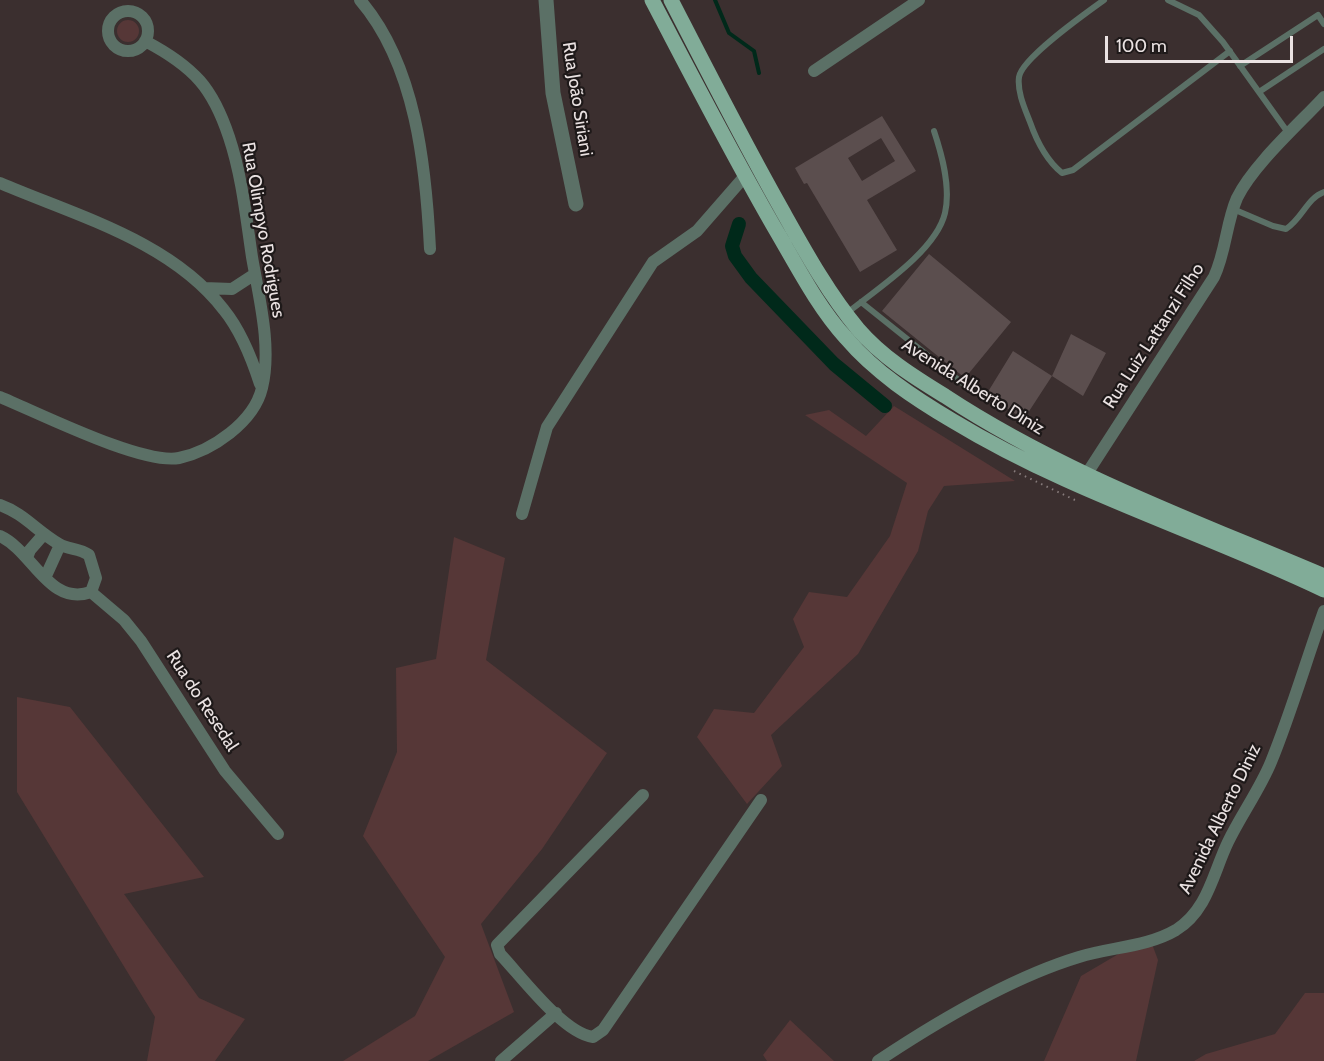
<!DOCTYPE html>
<html>
<head>
<meta charset="utf-8">
<style>
	body { margin:0 }
	#map { position:relative; width:1324px; height:1061px; overflow:hidden; background:#3b2f2f; font-family:Cabin,sans-serif }
	canvas { display:block }
	.scale { position:absolute; left:1105px; top:36px; width:188px; height:27px; box-sizing:border-box; border:3px solid #eae2e2; border-top:0; padding-left:8px; font-size:18px; line-height:21px; white-space:nowrap; color:#eae2e2; -webkit-text-stroke:4px #1e1919; paint-order:stroke }
</style>
</head>
<body>
<div id="map">
<canvas width="1324" height="1061"></canvas>
<div class="scale">100 m</div>
</div>
<script>
const ctx = document.querySelector('canvas').getContext('2d');
ctx.lineJoin = 'round';
function fill(path, color) {
  ctx.fillStyle = color;
  ctx.fill(path, 'evenodd');
}
function stroke(path, color, width, dash) {
  ctx.strokeStyle = color;
  ctx.lineWidth = width;
  ctx.lineCap = dash ? 'butt' : 'round';
  ctx.setLineDash(dash || []);
  ctx.stroke(path);
}
function write(font, color, halo, rows, align = 'center') {
  ctx.font = font + ' Cabin,sans-serif';
  ctx.lineWidth = 4.5;
  ctx.setLineDash([]);
  ctx.textBaseline = 'middle';
  ctx.strokeStyle = halo;
  ctx.fillStyle = color;
  for (const [text, x, y, turn = 0] of rows) {
    ctx.save();
    ctx.translate(x, y);
    ctx.rotate((+turn || 0) * Math.PI / 180);
    ctx.textAlign = isNaN(turn) ? turn : align;
    if (halo) ctx.strokeText(text, 0, 0);
    ctx.fillText(text, 0, 0);
    ctx.restore();
  }
}
const green = new Path2D(`
	M117 31a11 11 0 1 1 22 0a11 11 0 1 1-22 0Z
	M 894,406 L 1015,481 L 944,486 L 928,511 L 918,551 L 858,654 L 771,735 L 782,766 L 747,804 L 697,737 L 714,709 L 754,713 L 804,647 L 793,619 L 809,592 L 847,597 L 890,536 L 907,483 L 805,415 L 829,410 L 866,436 Z
	M 454,537 L 505,558 L 486,660 L 607,753 L 542,849 L 481,924 L 514,1012 L 428,1061 L 343,1061 L 415,1016 L 445,957 L 363,836 L 397,752 L 396,668 L 436,659 Z
	M 17,697 L 70,707 L 204,877 L 124,894 L 199,998 L 245,1019 L 215,1061 L 147,1061 L 155,1017 L 17,792 Z
	M 1149,936 L 1158,960 L 1136,1061 L 1044,1061 L 1081,976 Z
	M 1305,993 L 1324,993 L 1324,1061 L 1194,1061 L 1206,1054 L 1275,1034 Z
	M 790,1020 L 834,1061 L 767,1061 L 763,1055 Z`);
const stream = new Path2D(`
	M 715,0 L 729,33 L 754,51 L 759,73`);
const canal = new Path2D(`
	M 739,224 L 732,246 L 735,256 L 751,278 L 834,364 L 885,406`);
const building = new Path2D(`
	M 882,116 L 916,171 L 867,200 L 897,250 L 860,272 L 807,183 L 804,184 L 795,168 ZM 881,138 L 895,161 L 862,181 L 848,158 Z
	M 929,254 L 1011,322 L 965,378 L 882,311 Z
	M 1071,334 L 1106,353 L 1083,396 L 1052,376 Z
	M 1013,351 L 1052,376 L 1024,419 L 986,395 Z`);
const path = new Path2D(`
	M 1014,471 L 1077,501`);
const service = new Path2D(`
	M 1104,0 C 1086,13 1022,58 1019,77 C 1017,92 1025,109 1030,122 C 1037,142 1046,160 1062,173 L 1073,170 L 1230,51
	M 1168,0 L 1199,15 L 1223,42 L 1289,134
	M 1240,66 L 1318,15 L 1324,24
	M 1259,92 L 1324,49
	M 1233,209 L 1273,226 L 1286,229 C 1302,219 1307,198 1324,192
	M 861,302 L 966,386
	M 847,313 C 877,289 936,251 945,213 C 951,187 942,155 934,131`);
const minor = new Path2D(`
	M 360,0 C 416,65 426,167 430,249
	M108 31a20 20 0 1 1 40 0a20 20 0 1 1-40 0Z
	M 814,71 L 919,0
	M 0,183 C 77,216 171,241 224,310 C 241,331 252,359 260,384
	M 204,288 L 232,289 L 255,274
	M 0,397 C 39,413 142,465 179,458 C 212,451 254,422 262,388 C 272,347 259,298 252,257 C 246,217 242,176 229,137 C 223,119 213,96 200,81 C 185,64 166,52 145,41
	M 1086,475 L 1214,277 C 1226,252 1226,223 1237,198 C 1253,165 1298,125 1324,97
	M 0,505 C 23,513 38,532 59,544 C 69,550 79,548 89,555 L 96,578 L 91,592
	M 522,514 L 547,427 L 653,262 L 697,231 L 745,176
	M 0,536 C 33,551 49,607 91,592
	M 27,558 L 30,550 L 44,534
	M 45,578 L 60,545
	M 91,592 L 124,620 L 141,641 L 225,771 L 278,834
	M 643,795 L 497,945 L 500,954 C 521,976 563,1033 593,1037 L 603,1030 L 761,800
	M 501,1061 L 556,1013
	M 878,1061 C 935,1023 1013,977 1079,957 C 1111,947 1147,947 1176,930 C 1208,910 1213,873 1228,842 C 1241,815 1260,789 1271,762 C 1291,713 1306,661 1324,611`);
const tertiary = new Path2D(`
	M 546,0 L 553,93 L 576,204`);
const primary = new Path2D(`
	M 652,0 C 693,78 733,156 777,232 C 798,268 818,307 846,338 C 875,372 914,398 953,421 C 1070,492 1201,531 1324,590
	M 671,0 C 707,70 743,141 782,210 C 805,251 828,293 858,329 C 882,357 914,377 945,396 C 1062,473 1195,521 1324,576`);
const streetNames = [
	["Rua João Siriani",577,99,81],
	["Rua Olimpyo Rodrigues",263,230,80],
	["Rua Luiz Lattanzi Filho",1154,336,-57],
	["Avenida Alberto Diniz",973,387,32],
	["Rua do Resedal",202,701,57],
	["Avenida Alberto Diniz",1220,819,-64]
];
fill(green, '#563737');
stroke(stream, '#00291a', 4);
stroke(canal, '#00291a', 14);
fill(building, '#5b4e4e');
stroke(path, '#867b7b', 2, [1.5, 4.5]);
stroke(service, '#5b7066', 6);
stroke(minor, '#5b7066', 12);
stroke(tertiary, '#5b7066', 15);
stroke(primary, '#81ac98', 15);
write('18px', '#eae2e2', '#1e1919', streetNames);
</script>
</body>
</html>
